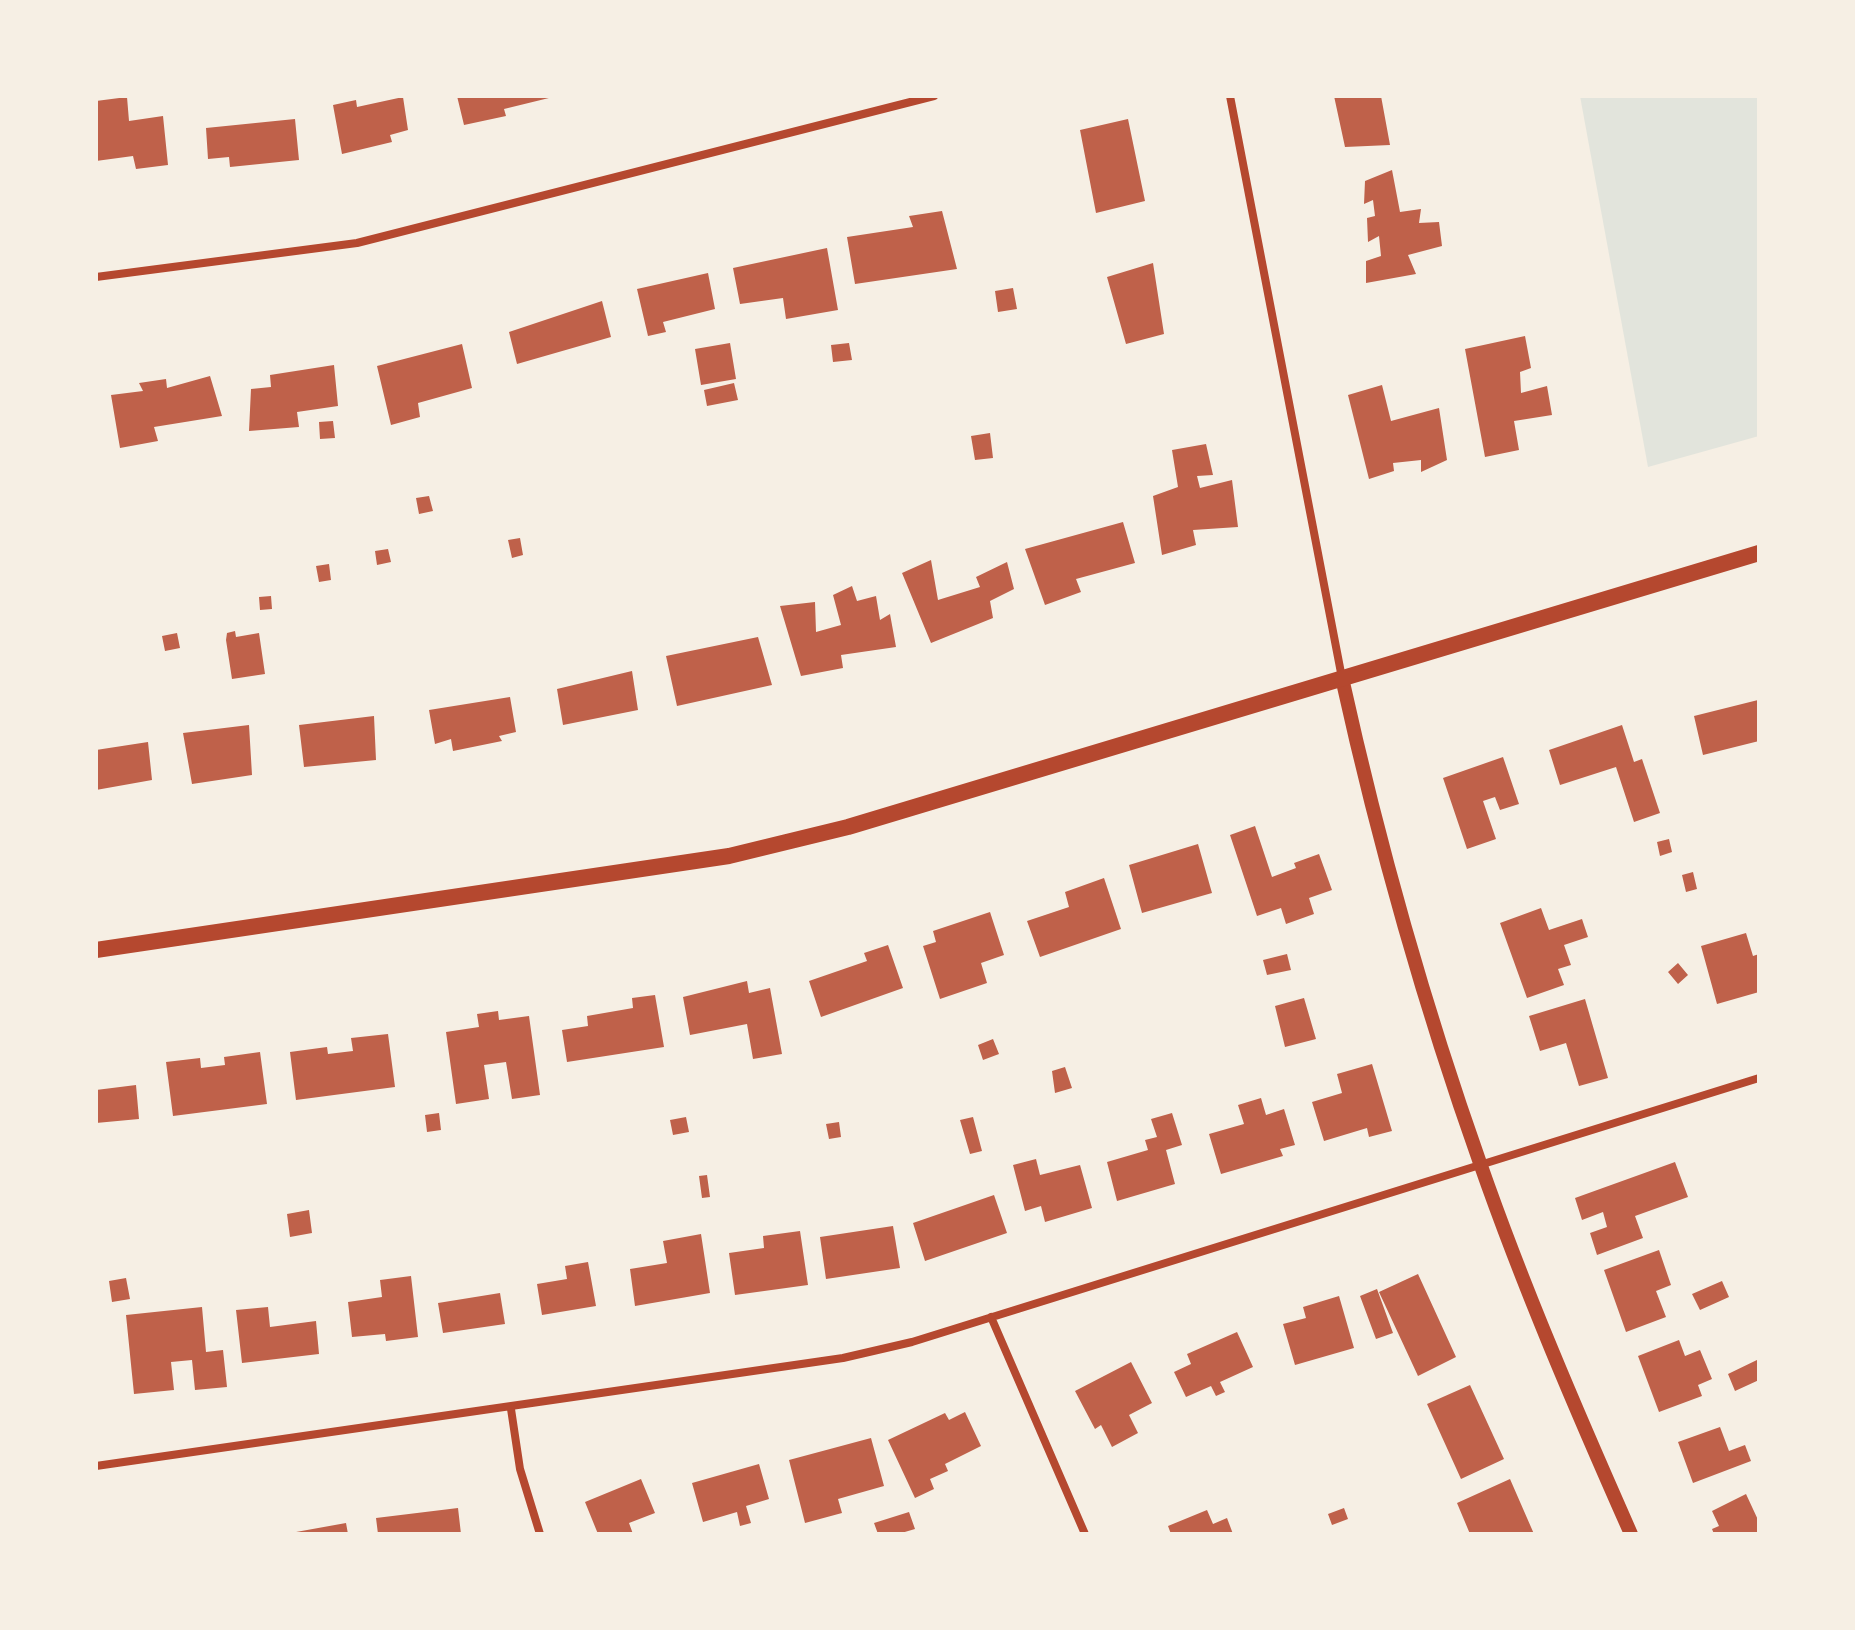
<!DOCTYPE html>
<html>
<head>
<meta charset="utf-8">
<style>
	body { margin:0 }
	#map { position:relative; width:1855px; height:1630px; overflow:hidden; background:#f6efe4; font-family:"PT Sans Narrow",sans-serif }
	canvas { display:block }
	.frame { position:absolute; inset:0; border:98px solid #f6efe4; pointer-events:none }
</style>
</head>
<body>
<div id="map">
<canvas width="1855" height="1630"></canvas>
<div class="frame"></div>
</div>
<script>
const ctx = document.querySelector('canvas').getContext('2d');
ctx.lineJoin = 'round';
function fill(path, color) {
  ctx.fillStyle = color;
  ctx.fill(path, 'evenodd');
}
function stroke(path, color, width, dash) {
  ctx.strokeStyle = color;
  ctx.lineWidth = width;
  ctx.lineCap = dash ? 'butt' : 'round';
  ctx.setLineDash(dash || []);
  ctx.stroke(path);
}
const green = new Path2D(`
	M 1580,96 L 1759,96 L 1759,436 L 1648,467 Z`);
const building = new Path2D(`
	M 457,96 L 553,96 L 553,97 L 504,109 L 506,116 L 464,125 Z
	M 1334,96 L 1381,96 L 1390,145 L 1345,147 Z
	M 127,97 L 129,121 L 163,116 L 168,165 L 136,169 L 133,156 L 96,161 L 96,101 Z
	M 403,97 L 408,130 L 390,135 L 392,142 L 342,154 L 333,105 L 356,100 L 357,107 Z
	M 295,119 L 299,160 L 230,167 L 229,157 L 208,159 L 206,128 Z
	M 1128,119 L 1145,201 L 1096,213 L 1080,130 Z
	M 1392,170 L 1400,212 L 1421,209 L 1419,223 L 1439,222 L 1442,246 L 1408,255 L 1416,274 L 1366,283 L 1366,261 L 1381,256 L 1379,236 L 1368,242 L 1367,218 L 1375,216 L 1373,200 L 1364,204 L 1365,181 Z
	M 942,211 L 957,269 L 855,284 L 847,237 L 913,227 L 909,216 Z
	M 827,248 L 838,310 L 786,319 L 783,298 L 740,304 L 733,268 Z
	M 1153,263 L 1164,334 L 1126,344 L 1107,277 Z
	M 708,273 L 715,309 L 663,322 L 666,332 L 648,336 L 637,289 Z
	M 1013,288 L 1017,309 L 998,312 L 995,291 Z
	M 602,301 L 611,337 L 517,364 L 509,332 Z
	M 1525,336 L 1531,368 L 1520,372 L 1521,393 L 1547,386 L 1552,415 L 1514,421 L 1519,450 L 1485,457 L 1465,349 Z
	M 730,343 L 736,379 L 701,385 L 695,349 Z
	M 849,343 L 852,360 L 833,362 L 831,345 Z
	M 462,344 L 472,388 L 418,403 L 420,417 L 391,425 L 377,366 Z
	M 334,365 L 338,406 L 297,412 L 299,427 L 249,431 L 251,389 L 271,387 L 270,375 Z
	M 210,376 L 222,416 L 154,427 L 158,441 L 120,448 L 111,395 L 143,391 L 139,383 L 166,379 L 167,388 Z
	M 734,383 L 738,400 L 707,406 L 704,390 Z
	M 1382,385 L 1391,421 L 1439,408 L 1447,460 L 1421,472 L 1421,460 L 1393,463 L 1394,471 L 1369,479 L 1348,395 Z
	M 333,421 L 335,438 L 320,439 L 319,422 Z
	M 990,433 L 993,458 L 975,460 L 971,436 Z
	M 1206,444 L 1213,475 L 1197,476 L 1200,488 L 1232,480 L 1238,527 L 1193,530 L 1196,545 L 1162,555 L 1153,496 L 1178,487 L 1172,450 Z
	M 429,496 L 433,511 L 419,514 L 416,498 Z
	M 1123,522 L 1135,563 L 1076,579 L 1081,592 L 1045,605 L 1025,549 Z
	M 520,538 L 523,555 L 512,558 L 508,540 Z
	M 388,549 L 391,562 L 377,565 L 375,551 Z
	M 931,560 L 938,600 L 980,587 L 976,577 L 1007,562 L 1014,589 L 990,601 L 993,618 L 931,643 L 902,573 Z
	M 329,564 L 331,580 L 319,582 L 316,566 Z
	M 852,586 L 857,601 L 876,596 L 880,620 L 890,614 L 896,647 L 841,655 L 843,668 L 801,676 L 780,606 L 815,602 L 816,632 L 841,625 L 833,595 Z
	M 271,596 L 272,609 L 260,610 L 259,597 Z
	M 235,631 L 236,637 L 259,633 L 265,674 L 232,679 L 226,640 L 227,633 Z
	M 177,633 L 180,648 L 165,651 L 162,636 Z
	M 758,637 L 772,685 L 677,706 L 666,656 Z
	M 632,671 L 638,710 L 563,725 L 557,689 Z
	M 510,697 L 516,732 L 499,736 L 502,741 L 453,751 L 451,739 L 435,744 L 429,710 Z
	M 1758,700 L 1759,741 L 1703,755 L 1694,716 Z
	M 374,716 L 376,760 L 304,767 L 299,725 Z
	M 249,725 L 252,775 L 192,784 L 183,733 Z
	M 1622,725 L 1634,762 L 1642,759 L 1660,813 L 1634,822 L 1616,767 L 1560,785 L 1549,750 Z
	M 148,742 L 152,780 L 96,790 L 96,750 Z
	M 1503,757 L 1519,804 L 1500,810 L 1495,797 L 1483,801 L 1496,839 L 1467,849 L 1443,778 Z
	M 1255,826 L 1272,877 L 1296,868 L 1294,863 L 1319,854 L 1332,890 L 1309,898 L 1314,914 L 1286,924 L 1281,908 L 1257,916 L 1230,835 Z
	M 1669,839 L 1672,852 L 1660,856 L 1657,842 Z
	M 1198,844 L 1212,893 L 1142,913 L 1129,865 Z
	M 1693,872 L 1697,889 L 1686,892 L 1682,875 Z
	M 1104,878 L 1121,929 L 1040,957 L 1027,921 L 1069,907 L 1065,892 Z
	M 1541,908 L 1549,930 L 1582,919 L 1588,937 L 1564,945 L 1571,965 L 1558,969 L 1564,985 L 1527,998 L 1500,923 Z
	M 990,912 L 1004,955 L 981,963 L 987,983 L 940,999 L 923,946 L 936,942 L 933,931 Z
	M 1746,933 L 1753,956 L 1759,954 L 1759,992 L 1717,1004 L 1701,946 Z
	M 888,945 L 903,988 L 821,1017 L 809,981 L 867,961 L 864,953 Z
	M 1287,954 L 1291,970 L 1267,975 L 1263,960 Z
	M 1678,963 L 1688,975 L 1678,984 L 1668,972 Z
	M 747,981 L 749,993 L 770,988 L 782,1054 L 753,1059 L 747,1024 L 690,1035 L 683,997 Z
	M 655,995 L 664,1047 L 567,1062 L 562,1030 L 588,1026 L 587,1016 L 633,1008 L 632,998 Z
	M 1304,998 L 1316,1039 L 1285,1047 L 1275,1006 Z
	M 1585,999 L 1608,1078 L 1579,1086 L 1566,1043 L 1540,1051 L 1529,1016 Z
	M 498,1011 L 499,1020 L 529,1016 L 540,1095 L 512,1099 L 506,1062 L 484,1065 L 489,1099 L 456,1104 L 446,1032 L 479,1027 L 477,1014 Z
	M 388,1034 L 395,1087 L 296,1100 L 290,1052 L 327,1047 L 328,1054 L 353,1051 L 351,1038 Z
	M 993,1039 L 999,1054 L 983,1060 L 978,1045 Z
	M 260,1052 L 267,1104 L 173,1116 L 166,1062 L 200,1058 L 201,1068 L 225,1065 L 224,1057 Z
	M 1372,1064 L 1392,1131 L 1369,1137 L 1367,1128 L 1324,1141 L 1312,1102 L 1342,1093 L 1337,1074 Z
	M 1065,1067 L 1072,1088 L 1055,1093 L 1052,1071 Z
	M 136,1085 L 139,1119 L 96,1123 L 96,1090 Z
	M 1261,1098 L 1266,1115 L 1284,1109 L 1295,1145 L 1280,1149 L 1283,1156 L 1221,1174 L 1209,1134 L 1244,1124 L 1238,1105 Z
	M 439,1113 L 441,1130 L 427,1132 L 425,1115 Z
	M 1172,1113 L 1182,1145 L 1166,1150 L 1175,1184 L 1117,1201 L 1107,1162 L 1148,1150 L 1145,1140 L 1157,1137 L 1151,1119 Z
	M 686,1117 L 689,1132 L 673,1135 L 670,1120 Z
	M 973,1117 L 982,1151 L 970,1154 L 960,1120 Z
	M 839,1122 L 841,1137 L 829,1139 L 826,1124 Z
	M 1036,1159 L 1040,1175 L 1080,1165 L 1092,1208 L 1045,1222 L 1041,1206 L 1025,1211 L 1013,1165 Z
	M 1675,1162 L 1688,1197 L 1635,1216 L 1643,1238 L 1597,1255 L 1590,1233 L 1607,1227 L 1603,1212 L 1582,1220 L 1575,1198 Z
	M 707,1175 L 710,1197 L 702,1198 L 699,1176 Z
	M 994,1195 L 1007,1233 L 925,1261 L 913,1223 Z
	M 309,1210 L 312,1233 L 290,1237 L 287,1214 Z
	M 893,1226 L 900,1268 L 826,1279 L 820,1237 Z
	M 800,1231 L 808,1285 L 735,1295 L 729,1253 L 764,1248 L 763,1236 Z
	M 701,1234 L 710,1293 L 635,1306 L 630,1269 L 667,1263 L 663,1241 Z
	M 1659,1250 L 1671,1285 L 1656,1291 L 1666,1317 L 1626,1332 L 1604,1270 Z
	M 588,1262 L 596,1306 L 542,1315 L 537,1284 L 567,1279 L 565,1266 Z
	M 1418,1274 L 1456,1357 L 1418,1376 L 1379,1292 Z
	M 411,1276 L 418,1337 L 386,1341 L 385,1334 L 352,1337 L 348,1302 L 382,1297 L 380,1280 Z
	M 126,1278 L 130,1299 L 112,1302 L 109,1281 Z
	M 1722,1281 L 1729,1297 L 1700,1310 L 1692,1294 Z
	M 1377,1289 L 1393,1333 L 1376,1339 L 1360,1296 Z
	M 500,1293 L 505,1324 L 443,1333 L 438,1303 Z
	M 1339,1296 L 1354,1348 L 1295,1365 L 1283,1324 L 1306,1318 L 1303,1307 Z
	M 202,1307 L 206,1352 L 223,1350 L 227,1387 L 195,1390 L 192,1360 L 171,1362 L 174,1390 L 134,1394 L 126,1315 Z
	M 268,1307 L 270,1327 L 316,1321 L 319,1354 L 242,1363 L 236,1310 Z
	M 1237,1332 L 1253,1367 L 1220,1382 L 1225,1392 L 1216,1396 L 1211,1386 L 1186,1397 L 1174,1372 L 1191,1364 L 1187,1354 Z
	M 1679,1340 L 1685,1356 L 1700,1350 L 1712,1379 L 1698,1385 L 1702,1396 L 1659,1412 L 1638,1356 Z
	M 1759,1359 L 1759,1380 L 1735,1391 L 1728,1374 Z
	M 1131,1362 L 1152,1403 L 1129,1415 L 1138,1433 L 1112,1447 L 1101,1425 L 1095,1429 L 1075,1391 Z
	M 1470,1385 L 1504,1459 L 1461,1479 L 1427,1404 Z
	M 965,1412 L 981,1446 L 945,1464 L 948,1471 L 930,1479 L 934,1489 L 915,1498 L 888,1440 L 945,1413 L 949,1420 Z
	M 1720,1427 L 1729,1451 L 1745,1445 L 1751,1461 L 1693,1483 L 1678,1442 Z
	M 871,1438 L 884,1486 L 838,1499 L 842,1513 L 805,1523 L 789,1460 Z
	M 759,1464 L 769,1499 L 746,1506 L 751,1523 L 740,1526 L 737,1512 L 703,1522 L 692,1483 Z
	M 641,1479 L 655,1513 L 629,1523 L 633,1534 L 598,1534 L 585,1502 Z
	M 1510,1479 L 1534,1534 L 1470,1534 L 1457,1503 Z
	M 1746,1494 L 1759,1522 L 1759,1534 L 1714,1534 L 1712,1529 L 1719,1526 L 1712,1511 Z
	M 458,1508 L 461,1534 L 378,1534 L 376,1518 Z
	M 1344,1508 L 1348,1519 L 1332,1525 L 1328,1514 Z
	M 1207,1510 L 1213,1524 L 1227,1518 L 1233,1534 L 1171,1534 L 1168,1526 Z
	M 909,1512 L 915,1529 L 898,1534 L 878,1534 L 874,1523 Z
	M 346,1523 L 348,1534 L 296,1534 L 296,1532 Z`);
const minor = new Path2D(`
	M 1230,96 L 1342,678
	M 96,277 L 357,243 L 934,96
	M 991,1317 L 1085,1534
	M 511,1409 L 520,1469 L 540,1534
	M 96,1466 L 843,1358 L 912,1342 L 1759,1078`);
const tertiary = new Path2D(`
	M 1342,678 C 1378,841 1424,1005 1480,1163 C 1524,1289 1577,1412 1631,1534`);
const secondary = new Path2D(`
	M 96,950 L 729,856 L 848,827 L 1759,553`);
fill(green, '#e2e4dc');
fill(building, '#bf614a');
stroke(minor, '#b5482f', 8);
stroke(tertiary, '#b5482f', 14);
stroke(secondary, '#b5482f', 16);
</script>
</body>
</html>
